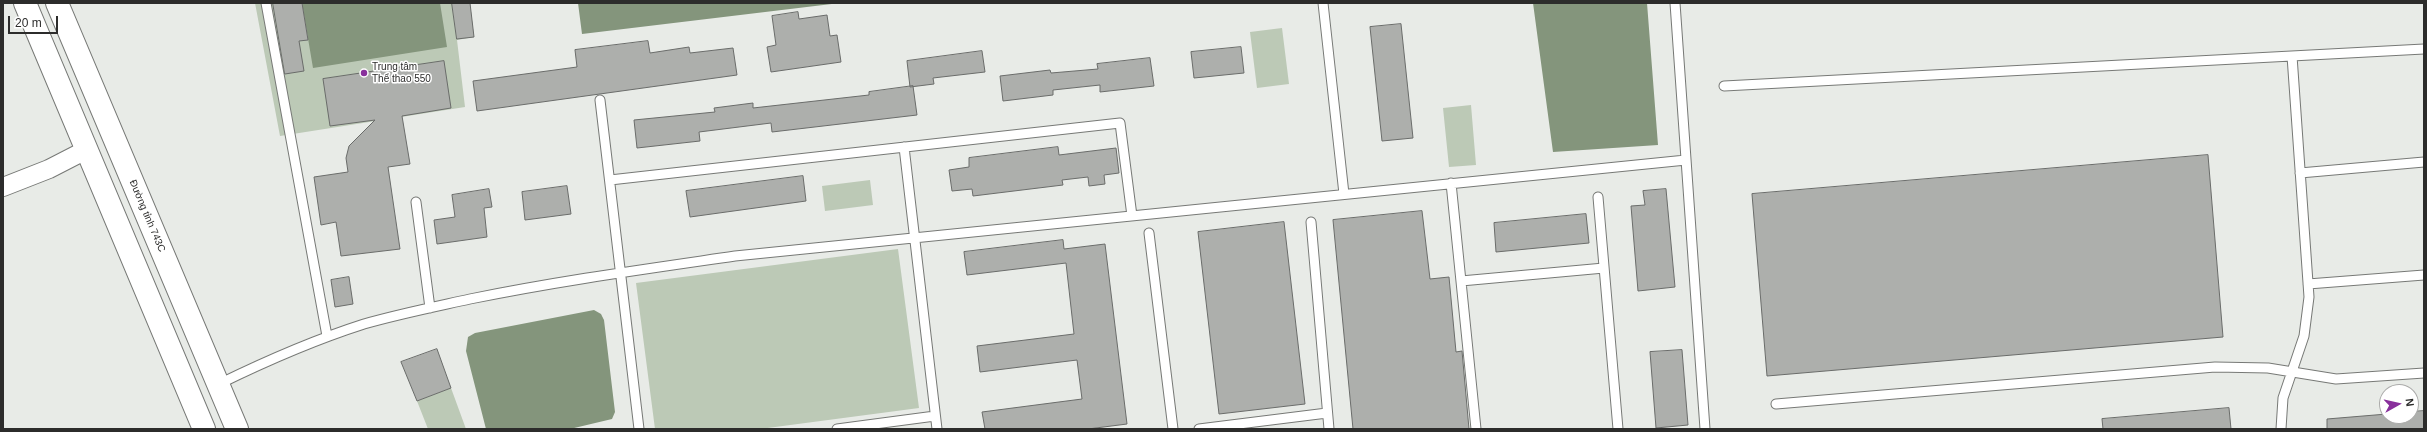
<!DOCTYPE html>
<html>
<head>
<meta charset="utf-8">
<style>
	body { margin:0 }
	#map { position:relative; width:2427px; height:432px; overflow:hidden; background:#e8ebe7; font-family:Arial,sans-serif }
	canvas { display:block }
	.frame { position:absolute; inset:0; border:4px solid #2c2c2b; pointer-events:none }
	.north { position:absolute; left:2379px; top:384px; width:40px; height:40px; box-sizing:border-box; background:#fff; border:1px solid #ababaa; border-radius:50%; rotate:82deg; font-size:11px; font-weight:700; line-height:16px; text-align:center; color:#2c2c2b }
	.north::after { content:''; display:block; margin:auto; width:14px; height:18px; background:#89309c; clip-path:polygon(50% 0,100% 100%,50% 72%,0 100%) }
	.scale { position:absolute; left:8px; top:16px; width:50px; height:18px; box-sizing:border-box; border:2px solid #2c2c2b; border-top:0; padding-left:5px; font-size:12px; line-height:14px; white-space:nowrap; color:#2c2c2b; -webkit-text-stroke:3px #fff; paint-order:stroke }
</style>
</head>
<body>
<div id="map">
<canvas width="2427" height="432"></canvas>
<div class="frame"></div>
<div class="north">N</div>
<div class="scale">20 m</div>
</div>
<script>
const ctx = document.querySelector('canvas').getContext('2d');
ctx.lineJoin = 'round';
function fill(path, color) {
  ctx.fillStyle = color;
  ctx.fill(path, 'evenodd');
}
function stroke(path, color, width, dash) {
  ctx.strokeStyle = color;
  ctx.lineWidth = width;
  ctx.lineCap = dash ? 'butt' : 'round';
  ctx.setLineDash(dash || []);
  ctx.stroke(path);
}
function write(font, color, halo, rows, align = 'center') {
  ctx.font = font + ' Arial,sans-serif';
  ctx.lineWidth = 3;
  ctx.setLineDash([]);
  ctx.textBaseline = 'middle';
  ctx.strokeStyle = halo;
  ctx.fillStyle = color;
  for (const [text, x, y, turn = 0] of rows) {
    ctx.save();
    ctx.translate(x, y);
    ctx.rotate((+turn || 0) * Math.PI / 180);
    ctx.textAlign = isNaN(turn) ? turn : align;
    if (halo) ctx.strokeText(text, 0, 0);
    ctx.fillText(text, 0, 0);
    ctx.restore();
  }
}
const green = new Path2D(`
	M 255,3 L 470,3 L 474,37 L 457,40 L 465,107 L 280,136 Z
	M 1282,28 L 1289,84 L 1257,88 L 1250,32 Z
	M 1471,105 L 1476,165 L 1449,167 L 1443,108 Z
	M 870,180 L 873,205 L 825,211 L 822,186 Z
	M 898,249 L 919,408 L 760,429 L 655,429 L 636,283 Z
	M 451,388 L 466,429 L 428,429 L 417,401 Z`);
const water = new Path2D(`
	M 302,3 L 440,3 L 447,47 L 313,68 Z
	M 578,3 L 840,3 L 582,34 Z
	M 1533,3 L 1647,3 L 1658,145 L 1553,152 Z
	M 594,310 L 601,314 L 604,320 L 615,412 L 612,419 L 570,429 L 486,429 L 466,351 L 468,337 L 475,333 Z`);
const building = new Path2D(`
	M 273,3 L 302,3 L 308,40 L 299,41 L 304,71 L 285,74 Z
	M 452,3 L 470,3 L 474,37 L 457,39 Z
	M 798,12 L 799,19 L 827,15 L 830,36 L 837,35 L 841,62 L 771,72 L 767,47 L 776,45 L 772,16 Z
	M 1401,24 L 1413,138 L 1382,141 L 1370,27 Z
	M 648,41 L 650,53 L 689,47 L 690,53 L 733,48 L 737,75 L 477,111 L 473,81 L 577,67 L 575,50 Z
	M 1241,47 L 1244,73 L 1194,78 L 1191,52 Z
	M 982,51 L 985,72 L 933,78 L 934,84 L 910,87 L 907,61 Z
	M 1150,58 L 1154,86 L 1100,92 L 1100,85 L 1053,90 L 1053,95 L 1003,101 L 1000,76 L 1050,70 L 1051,73 L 1098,69 L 1097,64 Z
	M 444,61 L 451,108 L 402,116 L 410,164 L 388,167 L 400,249 L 341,256 L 336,222 L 321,225 L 314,177 L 348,172 L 346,158 L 349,146 L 375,120 L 330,126 L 323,79 Z
	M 913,86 L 917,115 L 772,132 L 771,123 L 699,132 L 700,141 L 637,148 L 634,120 L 715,112 L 714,108 L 753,103 L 753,108 L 869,95 L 869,92 Z
	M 1058,147 L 1059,155 L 1116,148 L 1119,173 L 1104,175 L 1105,184 L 1089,186 L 1088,177 L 1062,180 L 1063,185 L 973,196 L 972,189 L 952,191 L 949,170 L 969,167 L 969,158 Z
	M 2208,155 L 2223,337 L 1767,376 L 1752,194 Z
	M 803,176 L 806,201 L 690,217 L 686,191 Z
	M 567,186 L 571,214 L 525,220 L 522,192 Z
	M 489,189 L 492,207 L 484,208 L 487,237 L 437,244 L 434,220 L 455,217 L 452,195 Z
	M 1666,189 L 1675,287 L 1638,291 L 1631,206 L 1645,205 L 1643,191 Z
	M 1422,211 L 1430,279 L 1449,277 L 1456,352 L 1462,351 L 1469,429 L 1353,429 L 1333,220 Z
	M 1586,214 L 1589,243 L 1496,252 L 1494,223 Z
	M 1284,222 L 1305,404 L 1219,414 L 1198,232 Z
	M 1063,240 L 1064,249 L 1105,244 L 1127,424 L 1088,429 L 985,429 L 982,412 L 1082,399 L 1077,360 L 980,372 L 977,346 L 1074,334 L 1066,263 L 967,275 L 964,252 Z
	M 349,277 L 353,304 L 335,307 L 331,280 Z
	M 437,349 L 451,388 L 417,401 L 401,362 Z
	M 1682,350 L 1688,425 L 1656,428 L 1650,352 Z
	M 2229,408 L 2231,429 L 2103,429 L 2102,419 Z
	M 2424,411 L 2424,429 L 2327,429 L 2327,419 L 2387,414 L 2387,416 L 2411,416 L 2411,412 Z`);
const service = new Path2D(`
	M 266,3 L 327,336
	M 1323,3 L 1344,194
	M 1675,3 L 1705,429
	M 1724,86 L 2424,49
	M 600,100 L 639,429
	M 904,147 L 937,429
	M 2300,173 L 2424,162
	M 610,180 L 1120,123 L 1132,216
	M 1451,183 L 1476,429
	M 1598,197 L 1618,429
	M 416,202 L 430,308
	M 1311,222 L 1329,429
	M 1149,233 L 1173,429
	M 1461,281 L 1604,268
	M 2308,284 L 2424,275
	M 219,384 C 266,361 314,340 364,324 C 399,314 434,307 470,299 C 558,281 646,269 735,256 L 1686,160
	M 1776,404 L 2215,367 L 2268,368 L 2336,379 L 2424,373
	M 837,429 L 935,416
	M 1199,429 L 1327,413
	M 2281,429 L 2283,398 L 2304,336 L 2309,297 L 2292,56`);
const minor = new Path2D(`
	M 3,187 L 49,169 L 86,150`);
const secondary = new Path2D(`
	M 25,3 L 204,429
	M 57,3 L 237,429`);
const markers = [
	[364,73,4,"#89309c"]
];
const poiNames = [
	["Trung tâm",372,67],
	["Thể thao 550",372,79]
];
const streetNames = [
	["Đường tỉnh 743C",147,216,67]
];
fill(green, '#bcc9b6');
fill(water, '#84957c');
fill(building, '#adafac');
stroke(building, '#6a6c6a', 1);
stroke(service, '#777976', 11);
stroke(minor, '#777976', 20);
stroke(secondary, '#777976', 24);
stroke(service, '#fff', 9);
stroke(minor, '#fff', 18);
stroke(secondary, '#fff', 22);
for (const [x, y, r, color] of markers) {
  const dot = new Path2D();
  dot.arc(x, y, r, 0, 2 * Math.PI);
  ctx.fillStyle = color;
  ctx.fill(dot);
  stroke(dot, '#fff', 1.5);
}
write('10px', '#2c2c2b', '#fff', poiNames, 'left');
write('10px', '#2c2c2b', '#fff', streetNames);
</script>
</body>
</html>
